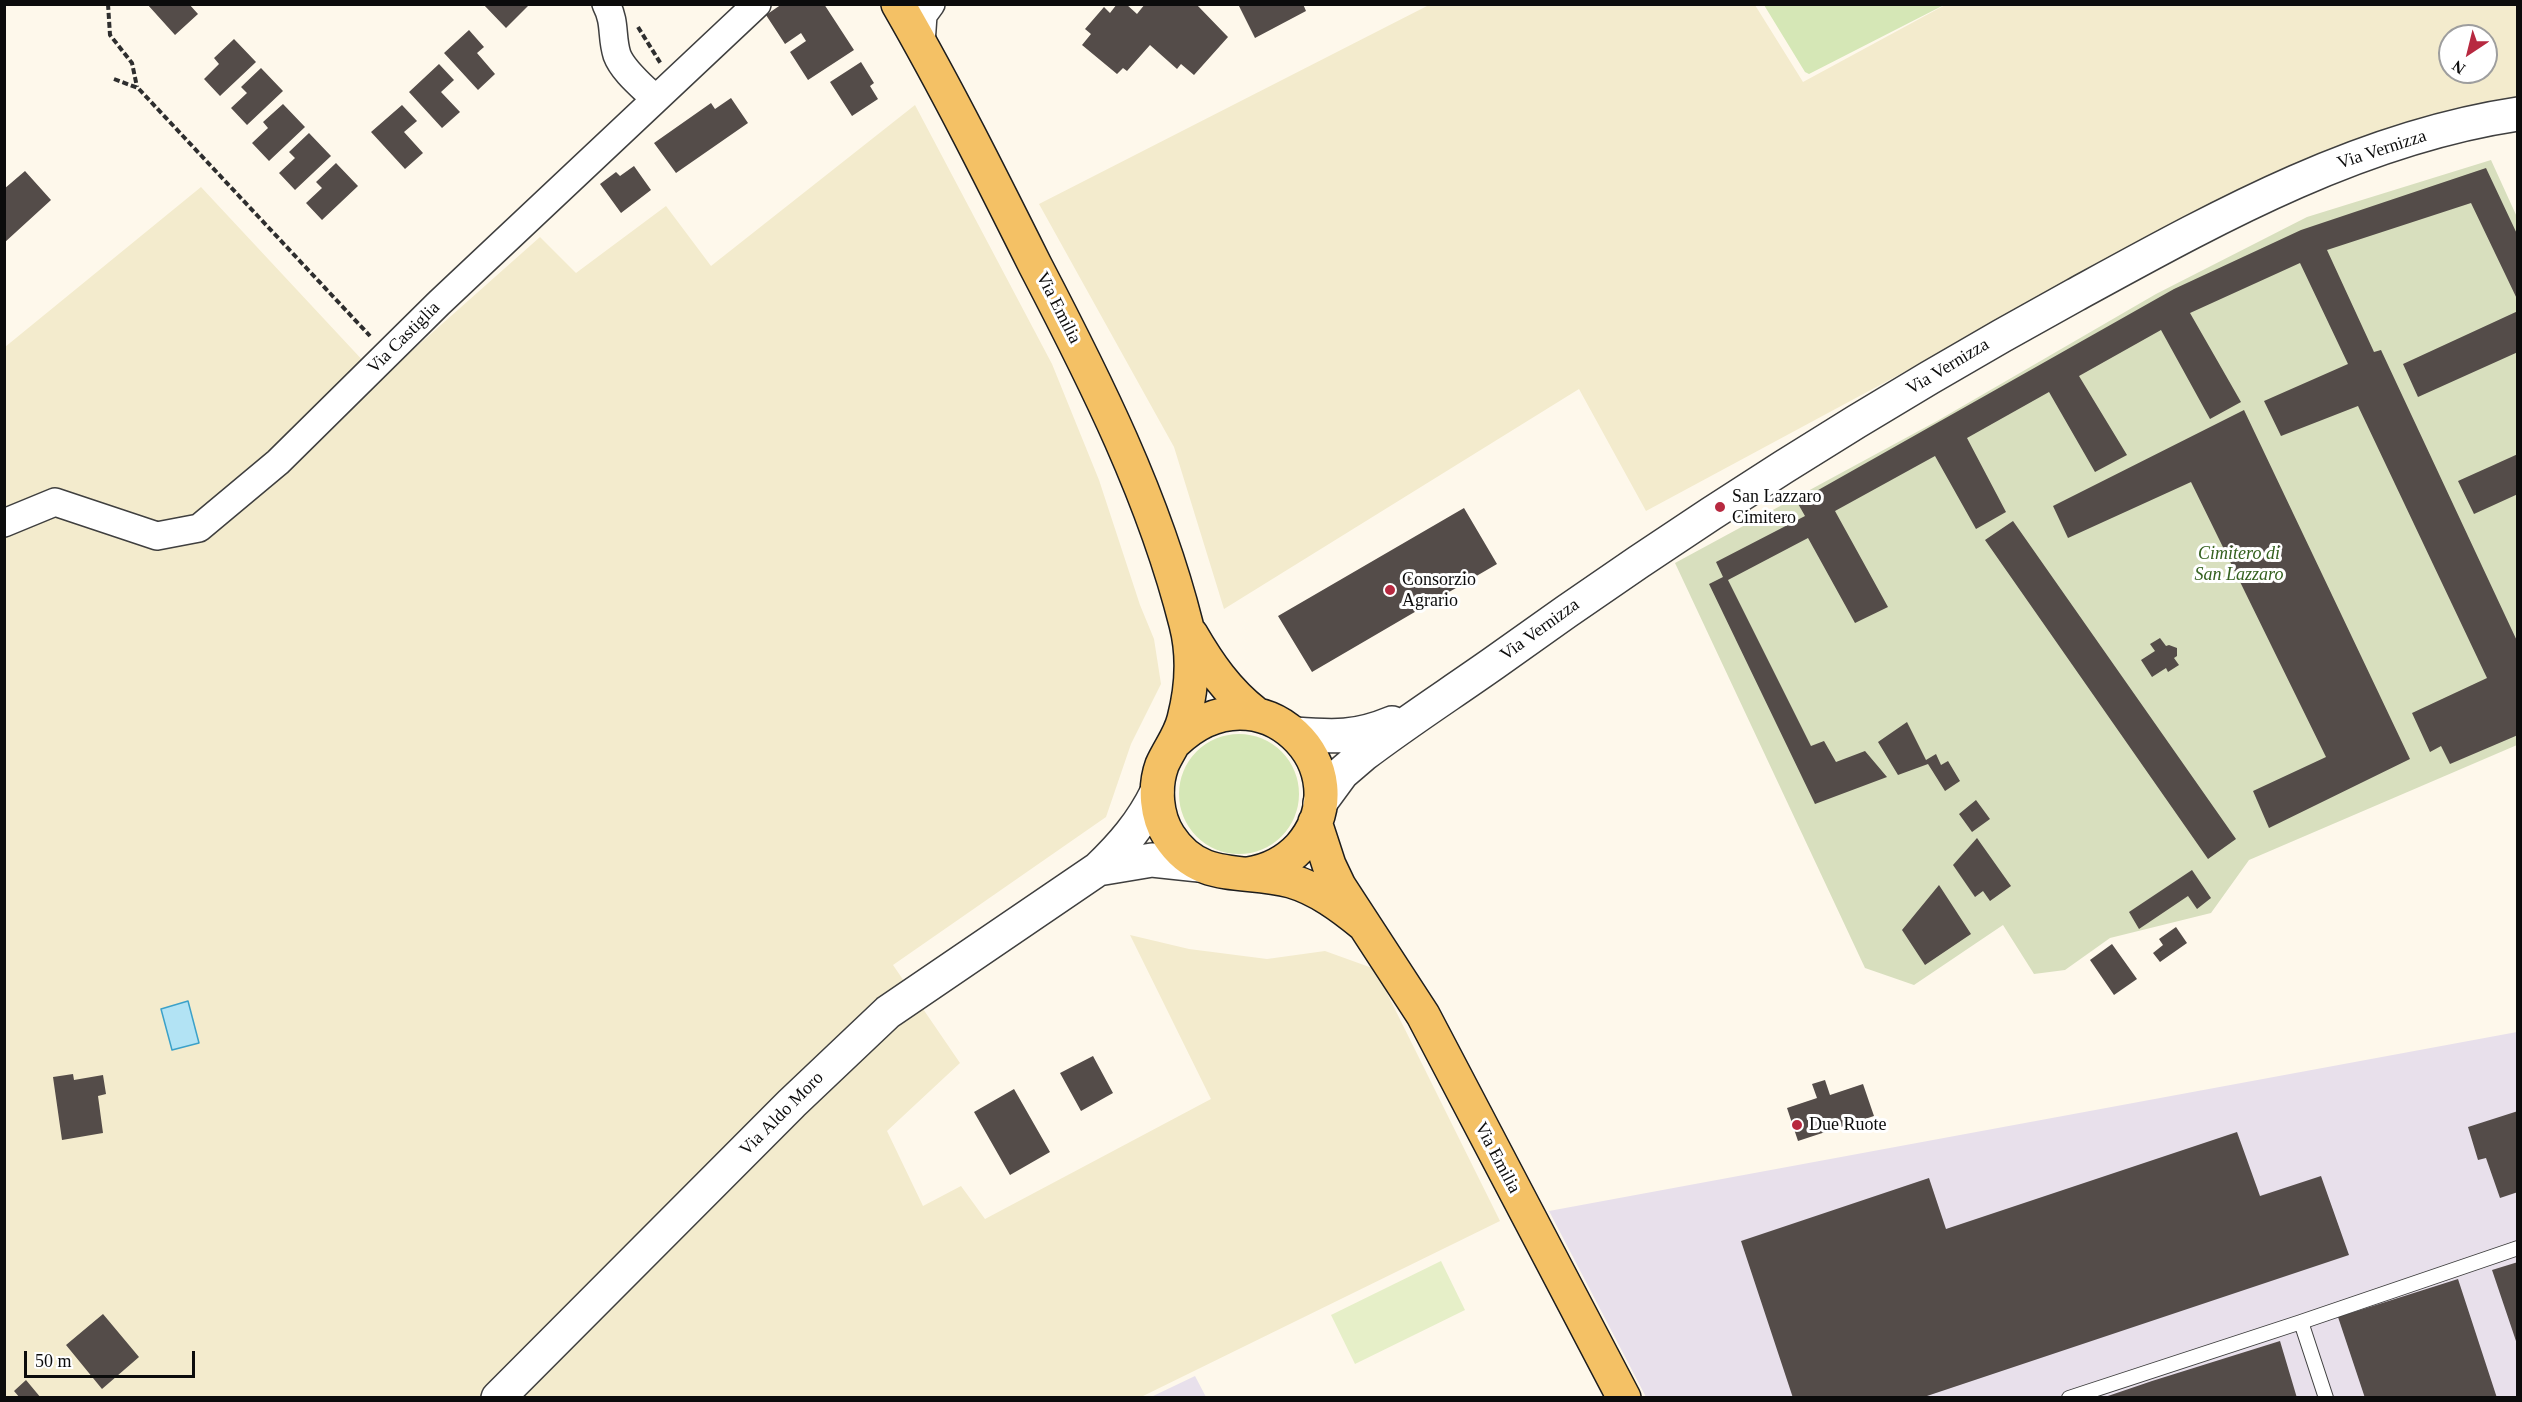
<!DOCTYPE html>
<html>
<head>
<meta charset="utf-8">
<style>
	body { margin:0 }
	#map { position:relative; width:2522px; height:1402px; overflow:hidden; background:#fef8eb; font-family:"Times New Roman",serif }
	canvas { display:block }
	.frame { position:absolute; inset:0; border:6px solid #0c0c0c; pointer-events:none }
	.north { position:absolute; left:2438px; top:24px; width:60px; height:60px; box-sizing:border-box; background:#fff; border:2px solid #9e9e9e; border-radius:50%; rotate:215deg; font-size:16px; font-weight:700; line-height:24px; text-align:center; color:#0c0c0c }
	.north::after { content:''; display:block; margin:auto; width:21px; height:27px; background:#b72940; clip-path:polygon(50% 0,100% 100%,50% 72%,0 100%) }
	.scale { position:absolute; left:24px; top:1351px; width:171px; height:27px; box-sizing:border-box; border:3px solid #0c0c0c; border-top:0; padding-left:8px; font-size:18px; line-height:21px; white-space:nowrap; color:#0c0c0c; -webkit-text-stroke:4px #fff; paint-order:stroke }
</style>
</head>
<body>
<div id="map">
<canvas width="2522" height="1402"></canvas>
<div class="frame"></div>
<div class="north">N</div>
<div class="scale">50 m</div>
</div>
<script>
const ctx = document.querySelector('canvas').getContext('2d');
ctx.lineJoin = 'round';
function fill(path, color) {
  ctx.fillStyle = color;
  ctx.fill(path, 'evenodd');
}
function stroke(path, color, width, dash) {
  ctx.strokeStyle = color;
  ctx.lineWidth = width;
  ctx.lineCap = dash ? 'butt' : 'round';
  ctx.setLineDash(dash || []);
  ctx.stroke(path);
}
function write(font, color, halo, rows, align = 'center') {
  ctx.font = font + ' "Times New Roman",serif';
  ctx.lineWidth = 6;
  ctx.setLineDash([]);
  ctx.textBaseline = 'middle';
  ctx.strokeStyle = halo;
  ctx.fillStyle = color;
  for (const [text, x, y, turn = 0] of rows) {
    ctx.save();
    ctx.translate(x, y);
    ctx.rotate((+turn || 0) * Math.PI / 180);
    ctx.textAlign = isNaN(turn) ? turn : align;
    if (halo) ctx.strokeText(text, 0, 0);
    ctx.fillText(text, 0, 0);
    ctx.restore();
  }
}
const industrial = new Path2D(`
	M 2517,1032 L 2517,1397 L 1646,1397 L 1549,1211 Z
	M 1195,1376 L 1206,1397 L 1151,1397 Z`);
const farmland = new Path2D(`
	M 1429,5 L 1755,5 L 1803,82 L 1945,5 L 2517,5 L 2517,102 L 2283,168 L 1646,511 L 1579,389 L 1224,609 L 1174,447 L 1039,204 ZM 2450,36 L 2486,36 L 2486,72 L 2450,72 Z
	M 915,105 L 1052,364 L 1099,480 L 1140,605 L 1154,639 L 1161,684 L 1131,744 L 1106,817 L 893,965 L 960,1063 L 887,1131 L 923,1206 L 961,1186 L 985,1219 L 1211,1099 L 1130,935 L 1189,949 L 1267,959 L 1325,951 L 1375,969 L 1500,1221 L 1141,1397 L 5,1398 L 5,347 L 201,187 L 380,379 L 540,237 L 576,273 L 666,206 L 711,266 Z`);
const green = new Path2D(`
	M 1764,5 L 1944,5 L 1809,74 L 1805,72 Z
	M1179 794a60 60 0 1 1 120 0a60 60 0 1 1-120 0Z`);
const cemetery = new Path2D(`
	M 2491,160 L 2517,217 L 2517,745 L 2249,860 L 2211,913 L 2110,938 L 2065,970 L 2034,974 L 2003,925 L 1914,985 L 1865,968 L 1675,563 L 1937,421 L 2156,294 L 2307,217 Z`);
const pitch = new Path2D(`
	M 1441,1261 L 1465,1310 L 1355,1364 L 1331,1315 Z`);
const water = new Path2D(`
	M 188,1001 L 199,1043 L 172,1050 L 161,1009 Z`);
const building = new Path2D(`
	M 147,4 L 189,4 L 198,14 L 175,35 Z
	M 483,4 L 530,4 L 506,28 Z
	M 782,4 L 824,4 L 854,50 L 808,80 L 790,52 L 806,41 L 801,33 L 785,44 L 766,15 Z
	M 1117,4 L 1126,4 L 1137,14 L 1145,4 L 1196,4 L 1228,37 L 1194,75 L 1181,64 L 1177,69 L 1150,45 L 1127,71 L 1123,68 L 1117,74 L 1082,45 L 1091,34 L 1085,29 L 1104,7 L 1110,13 Z
	M 1238,4 L 1303,4 L 1306,11 L 1255,38 Z
	M 469,30 L 484,47 L 477,53 L 495,74 L 478,90 L 444,53 Z
	M 234,39 L 256,62 L 220,96 L 204,79 L 219,64 L 214,58 Z
	M 861,62 L 874,83 L 870,86 L 878,99 L 852,116 L 830,82 Z
	M 439,64 L 454,80 L 441,92 L 460,112 L 442,128 L 409,92 Z
	M 261,68 L 283,91 L 247,125 L 231,108 L 247,93 L 241,87 Z
	M 731,98 L 748,123 L 676,173 L 654,143 L 711,103 L 715,109 Z
	M 283,104 L 305,127 L 269,161 L 252,143 L 268,128 L 263,122 Z
	M 402,105 L 417,121 L 404,132 L 423,153 L 405,169 L 371,132 Z
	M 309,133 L 331,156 L 295,190 L 279,173 L 295,158 L 289,152 Z
	M 336,163 L 358,186 L 322,220 L 306,203 L 322,188 L 316,182 Z
	M 634,166 L 651,190 L 621,213 L 600,184 L 616,172 L 620,176 Z
	M 2486,168 L 2518,236 L 2518,301 L 2471,203 L 2327,250 L 2374,352 L 2381,350 L 2518,643 L 2518,735 L 2450,764 L 2441,746 L 2430,752 L 2412,713 L 2487,678 L 2358,406 L 2281,436 L 2264,401 L 2348,364 L 2300,263 L 2190,313 L 2241,402 L 2210,419 L 2161,330 L 2079,376 L 2127,455 L 2095,472 L 2049,392 L 1967,438 L 2006,512 L 1976,529 L 1935,456 L 1835,511 L 1888,607 L 1855,623 L 1808,538 L 1728,580 L 1811,746 L 1824,741 L 1836,762 L 1865,751 L 1887,777 L 1815,804 L 1709,584 L 1723,577 L 1716,562 L 1805,516 L 1797,502 L 2174,289 L 2301,230 Z
	M 25,171 L 51,200 L 4,243 L 4,189 Z
	M 2518,311 L 2518,352 L 2418,397 L 2403,364 Z
	M 2244,410 L 2410,759 L 2269,828 L 2253,791 L 2326,757 L 2191,482 L 2068,538 L 2053,506 Z
	M 2518,454 L 2518,494 L 2474,514 L 2458,481 Z
	M 1464,508 L 1497,564 L 1312,672 L 1278,616 Z
	M 2013,521 L 2236,839 L 2208,859 L 1985,540 Z
	M 2160,638 L 2166,646 L 2169,645 L 2177,648 L 2177,656 L 2174,658 L 2179,665 L 2168,672 L 2166,668 L 2152,677 L 2141,660 L 2155,651 L 2150,644 Z
	M 1907,722 L 1926,760 L 1936,754 L 1941,765 L 1948,761 L 1960,781 L 1945,791 L 1928,764 L 1898,775 L 1878,742 Z
	M 1976,800 L 1990,819 L 1972,832 L 1959,814 Z
	M 1977,838 L 2011,886 L 1990,901 L 1983,891 L 1975,897 L 1953,865 Z
	M 2192,870 L 2211,898 L 2197,909 L 2188,896 L 2139,929 L 2129,912 Z
	M 1939,885 L 1971,934 L 1925,965 L 1902,930 Z
	M 2176,927 L 2187,943 L 2160,962 L 2153,953 L 2163,945 L 2159,939 Z
	M 2112,944 L 2137,979 L 2114,995 L 2090,960 Z
	M 1093,1056 L 1113,1093 L 1081,1111 L 1060,1073 Z
	M 73,1074 L 74,1080 L 103,1075 L 106,1094 L 98,1096 L 103,1133 L 62,1140 L 53,1077 Z
	M 1825,1080 L 1830,1095 L 1863,1084 L 1874,1116 L 1798,1141 L 1787,1108 L 1817,1098 L 1812,1084 Z
	M 1014,1089 L 1050,1152 L 1010,1175 L 974,1112 Z
	M 2518,1111 L 2518,1192 L 2500,1198 L 2486,1158 L 2478,1160 L 2468,1127 Z
	M 2237,1132 L 2260,1196 L 2321,1176 L 2349,1255 L 1921,1398 L 1793,1398 L 1741,1241 L 1929,1178 L 1946,1229 Z
	M 2518,1262 L 2518,1344 L 2517,1344 L 2492,1270 Z
	M 2458,1279 L 2497,1398 L 2365,1398 L 2338,1317 Z
	M 103,1314 L 139,1357 L 102,1389 L 66,1345 Z
	M 2280,1341 L 2297,1398 L 2102,1398 L 2152,1381 Z
	M 26,1380 L 41,1398 L 20,1398 L 14,1391 Z`);
const path = new Path2D(`
	M 108,4 L 110,35 L 132,63 L 137,87
	M 638,27 L 661,64
	M 114,79 L 138,88 L 370,336`);
const service = new Path2D(`
	M 2301,1322 L 2518,1248
	M 2069,1398 L 2301,1322 L 2326,1398`);
const minor = new Path2D(`
	M 606,4 C 616,23 611,36 617,55 C 623,71 642,86 654,98
	M 921,44 L 923,15 L 931,4
	M 4,523 L 55,502 L 157,536 L 199,528 L 278,462 L 439,303 L 757,4`);
const tertiary = new Path2D(`
	M 1295,734 C 1334,737 1356,738 1392,723
	M 1320,803 L 1342,773 L 1363,755 C 1405,723 1450,694 1494,663 C 1680,529 1874,405 2075,295 C 2214,219 2358,138 2518,114
	M 1098,869 L 1152,860 L 1199,865
	M 498,1398 L 792,1103 L 888,1012 L 1098,869 C 1122,846 1142,823 1157,792`);
const primary = new Path2D(`
	M 898,4 C 947,89 991,177 1035,265 C 1095,380 1154,497 1186,624 C 1194,655 1192,688 1184,719 C 1180,736 1169,749 1162,765 C 1154,787 1156,816 1169,836 C 1200,884 1244,868 1291,881 C 1318,889 1341,906 1363,924
	M 1191,634 C 1209,665 1227,691 1255,713
	M 1175,742 C 1260,660 1367,770 1300,847 C 1286,862 1268,871 1248,874
	M 1315,822 L 1329,865 L 1339,886 L 1423,1015 L 1624,1398`);
const markers = [
	[1720,507,6,"#b72940"],
	[1390,590,6,"#b72940"],
	[1797,1125,6,"#b72940"]
];
const streetNames = [
	["Via Vernizza",2382,150,-18],
	["Via Emilia",1058,308,63],
	["Via Castiglia",404,338,-45],
	["Via Vernizza",1948,367,-31],
	["Via Vernizza",1540,630,-36],
	["Via Aldo Moro",782,1114,-45],
	["Via Emilia",1497,1158,62]
];
const poiNames = [
	["San Lazzaro",1732,497],
	["Cimitero",1732,518],
	["Consorzio",1402,580],
	["Agrario",1402,601],
	["Due Ruote",1809,1125]
];
const parkNames = [
	["Cimitero di",2239,554],
	["San Lazzaro",2239,575]
];
fill(industrial, '#e8e0eb');
fill(farmland, '#f3ebcd');
fill(green, '#d5e7b6');
fill(cemetery, '#d8dfbe');
fill(pitch, '#e6efc8');
fill(water, '#b2e3f4');
stroke(water, '#3ba1c9', 1.5);
fill(building, '#544c49');
stroke(service, '#3f3f3f', 16);
stroke(minor, '#3f3f3f', 30);
stroke(tertiary, '#3f3f3f', 36);
stroke(primary, '#1d1d1d', 36);
stroke(path, '#2e2e2e', 4, [6, 3]);
stroke(service, '#fff', 14);
stroke(minor, '#fff', 27);
stroke(tertiary, '#fff', 33);
stroke(primary, '#f4c165', 33);
for (const [x, y, r, color] of markers) {
  const dot = new Path2D();
  dot.arc(x, y, r, 0, 2 * Math.PI);
  ctx.fillStyle = color;
  ctx.fill(dot);
  stroke(dot, '#fff', 2);
}
write('18px', '#0c0c0c', '#fff', streetNames);
write('18px', '#0c0c0c', '#fff', poiNames, 'left');
write('italic 18px', '#34611f', '#fff', parkNames);
</script>
</body>
</html>
